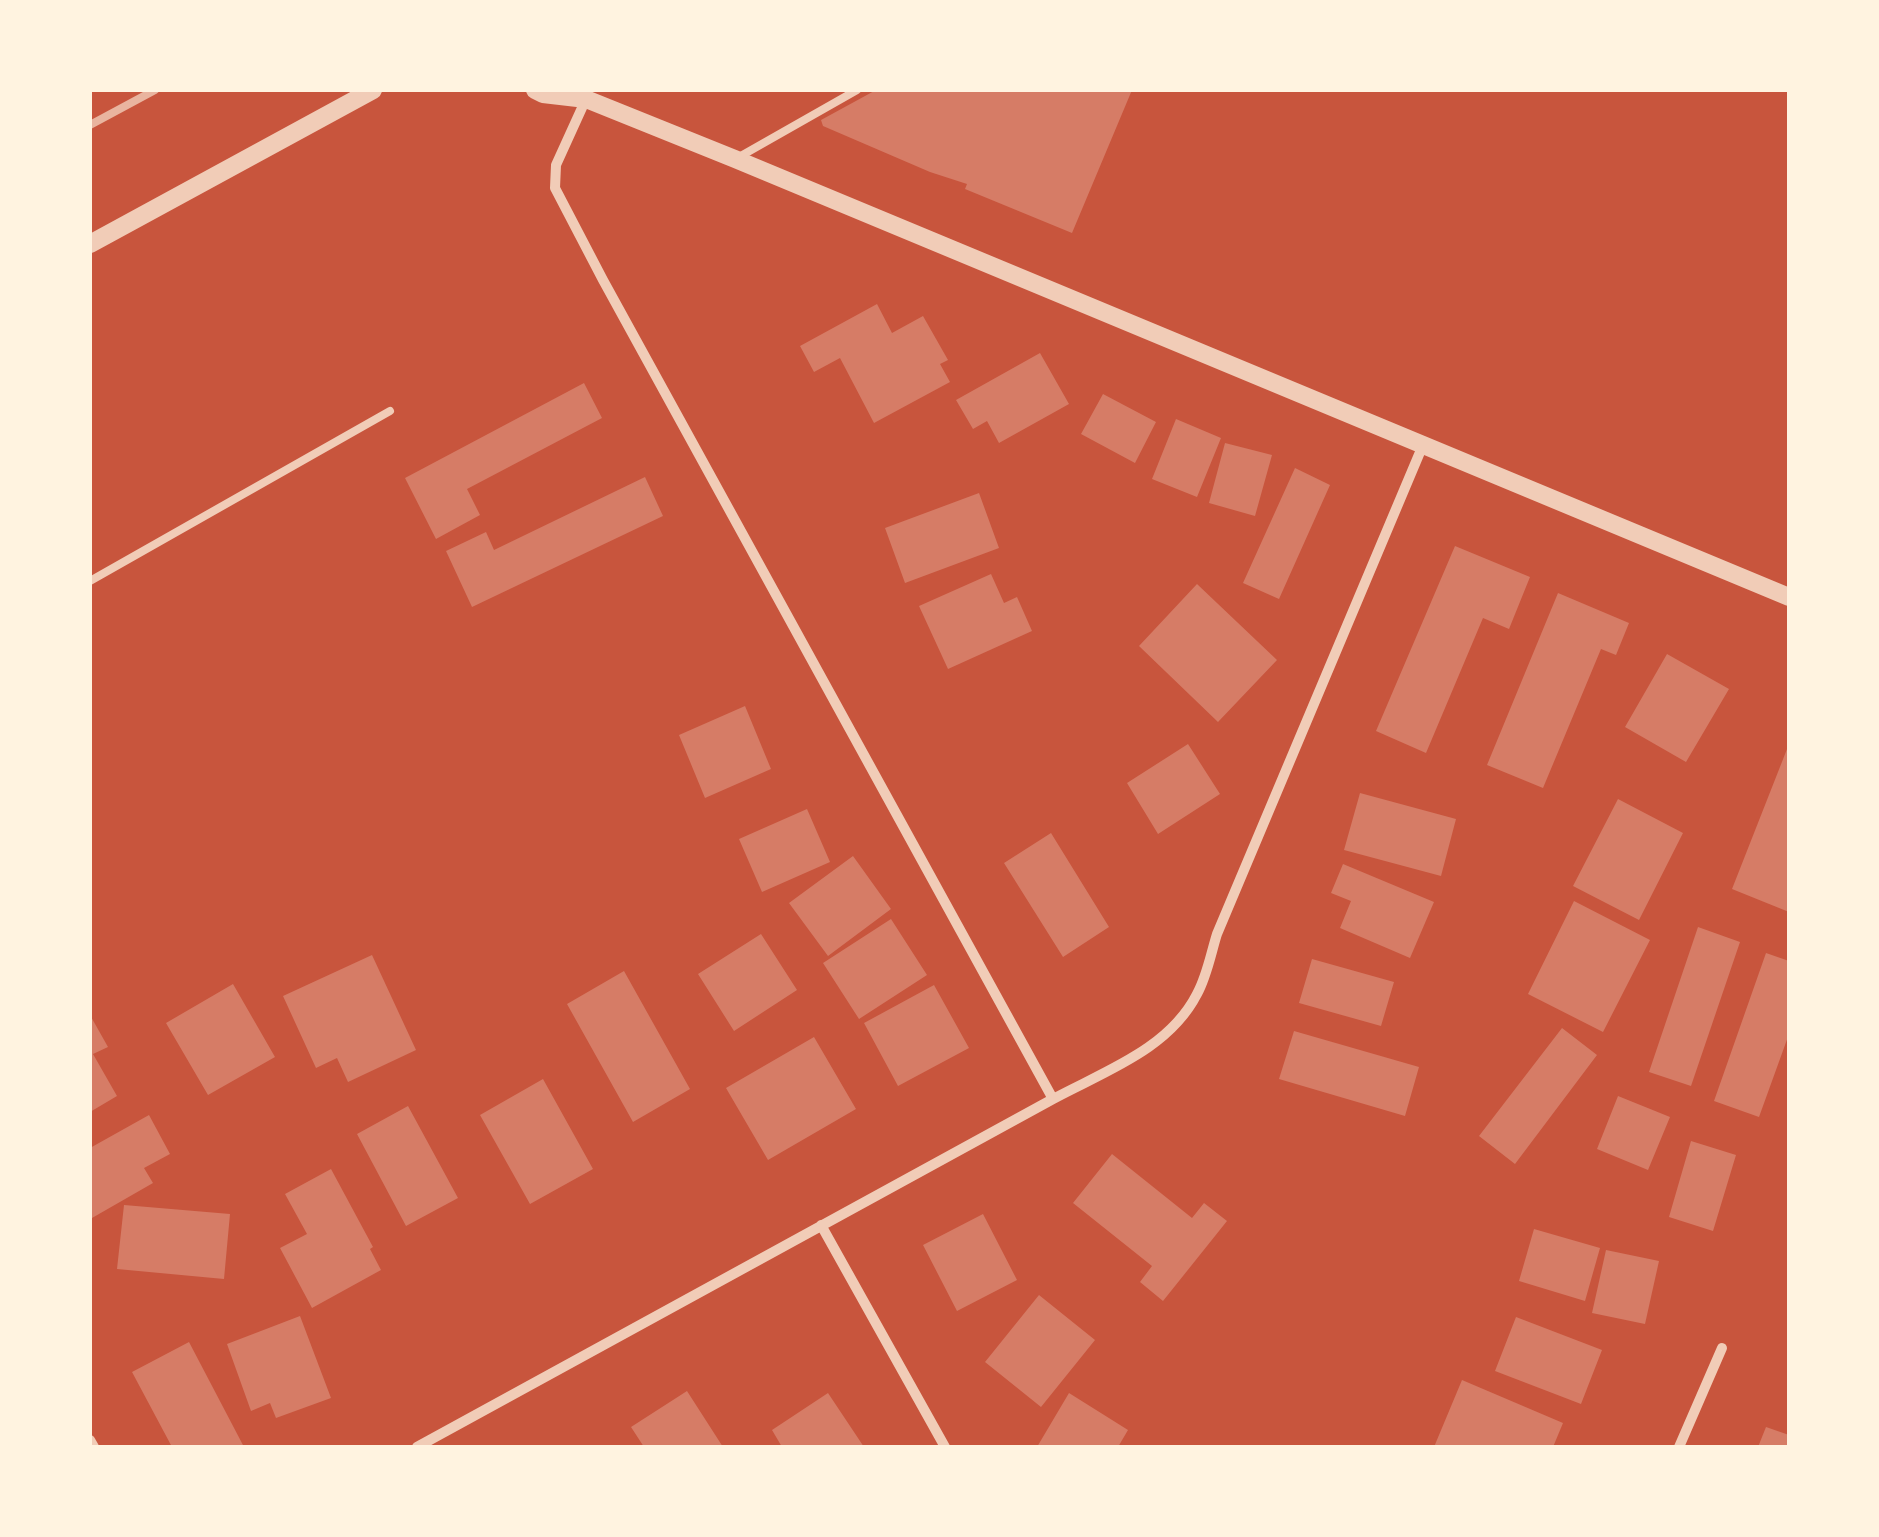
<!DOCTYPE html>
<html>
<head>
<meta charset="utf-8">
<style>
	body { margin:0 }
	#map { position:relative; width:1879px; height:1537px; overflow:hidden; background:#c8553d; font-family:Quicksand,sans-serif }
	canvas { display:block }
	.frame { position:absolute; inset:0; border:92px solid #fff3e0; pointer-events:none }
</style>
</head>
<body>
<div id="map">
<canvas width="1879" height="1537"></canvas>
<div class="frame"></div>
</div>
<script>
const ctx = document.querySelector('canvas').getContext('2d');
ctx.lineJoin = 'round';
function fill(path, color) {
  ctx.fillStyle = color;
  ctx.fill(path, 'evenodd');
}
function stroke(path, color, width, dash) {
  ctx.strokeStyle = color;
  ctx.lineWidth = width;
  ctx.lineCap = dash ? 'butt' : 'round';
  ctx.setLineDash(dash || []);
  ctx.stroke(path);
}
const building = new Path2D(`
	M 876,90 L 1132,90 L 1072,233 L 965,189 L 967,184 L 930,172 L 823,126 L 821,120 Z
	M 877,304 L 892,333 L 923,316 L 948,360 L 940,364 L 950,382 L 874,423 L 840,358 L 814,372 L 800,346 Z
	M 1040,353 L 1069,404 L 999,443 L 987,421 L 973,429 L 956,400 Z
	M 584,383 L 602,418 L 467,489 L 480,515 L 436,539 L 405,478 Z
	M 1103,394 L 1156,422 L 1135,463 L 1081,434 Z
	M 1176,419 L 1221,438 L 1197,497 L 1152,479 Z
	M 1225,443 L 1272,455 L 1255,516 L 1209,503 Z
	M 1295,468 L 1330,485 L 1279,599 L 1243,583 Z
	M 645,477 L 663,516 L 472,607 L 446,551 L 486,532 L 494,550 Z
	M 979,493 L 999,548 L 905,583 L 885,528 Z
	M 1455,546 L 1530,577 L 1509,629 L 1483,618 L 1426,753 L 1376,731 Z
	M 991,574 L 1004,603 L 1017,597 L 1032,631 L 948,669 L 919,606 Z
	M 1197,584 L 1277,660 L 1218,722 L 1139,646 Z
	M 1558,593 L 1629,623 L 1616,655 L 1601,649 L 1543,788 L 1487,765 Z
	M 1667,654 L 1729,689 L 1686,762 L 1625,727 Z
	M 745,706 L 771,769 L 705,798 L 679,735 Z
	M 1188,744 L 1220,794 L 1158,834 L 1127,783 Z
	M 1789,744 L 1789,912 L 1732,889 Z
	M 1360,793 L 1456,819 L 1441,876 L 1344,850 Z
	M 1618,799 L 1683,833 L 1639,920 L 1573,886 Z
	M 807,809 L 830,862 L 762,892 L 739,839 Z
	M 1051,833 L 1109,927 L 1063,957 L 1004,863 Z
	M 853,856 L 891,909 L 828,956 L 789,903 Z
	M 1343,864 L 1434,902 L 1410,958 L 1340,928 L 1351,901 L 1331,893 Z
	M 1574,901 L 1650,940 L 1603,1032 L 1528,994 Z
	M 891,919 L 927,975 L 859,1019 L 823,963 Z
	M 1698,927 L 1740,942 L 1691,1086 L 1649,1072 Z
	M 761,934 L 797,990 L 734,1031 L 698,974 Z
	M 1766,953 L 1789,961 L 1789,1034 L 1759,1117 L 1714,1101 Z
	M 372,955 L 416,1050 L 348,1082 L 337,1058 L 316,1068 L 283,996 Z
	M 1312,959 L 1394,982 L 1381,1026 L 1299,1003 Z
	M 624,971 L 690,1089 L 633,1122 L 567,1004 Z
	M 233,984 L 275,1057 L 208,1095 L 166,1023 Z
	M 934,985 L 969,1048 L 898,1086 L 864,1023 Z
	M 90,1015 L 108,1047 L 93,1054 L 117,1096 L 90,1112 Z
	M 1562,1028 L 1597,1055 L 1515,1164 L 1479,1136 Z
	M 1294,1031 L 1419,1067 L 1405,1116 L 1279,1079 Z
	M 814,1037 L 856,1109 L 768,1160 L 726,1088 Z
	M 543,1079 L 593,1169 L 530,1204 L 480,1115 Z
	M 1618,1096 L 1670,1117 L 1648,1170 L 1597,1149 Z
	M 408,1106 L 458,1198 L 406,1226 L 357,1134 Z
	M 149,1115 L 170,1154 L 144,1168 L 153,1183 L 92,1218 L 90,1214 L 90,1148 Z
	M 1691,1141 L 1736,1155 L 1713,1231 L 1669,1217 Z
	M 1112,1154 L 1192,1218 L 1204,1203 L 1227,1221 L 1163,1301 L 1140,1282 L 1152,1266 L 1073,1203 Z
	M 331,1169 L 373,1247 L 370,1249 L 381,1270 L 312,1308 L 280,1248 L 307,1234 L 285,1194 Z
	M 124,1205 L 230,1214 L 224,1279 L 117,1269 Z
	M 983,1214 L 1017,1280 L 957,1311 L 923,1245 Z
	M 1534,1229 L 1600,1248 L 1585,1301 L 1519,1281 Z
	M 1606,1250 L 1659,1261 L 1645,1324 L 1592,1313 Z
	M 1039,1295 L 1095,1340 L 1041,1407 L 985,1362 Z
	M 300,1316 L 331,1398 L 276,1418 L 270,1403 L 251,1411 L 227,1344 Z
	M 1516,1317 L 1602,1350 L 1581,1404 L 1495,1371 Z
	M 189,1342 L 244,1447 L 172,1447 L 132,1372 Z
	M 1462,1380 L 1563,1423 L 1553,1447 L 1434,1447 Z
	M 687,1391 L 723,1447 L 644,1447 L 631,1427 Z
	M 828,1393 L 864,1447 L 782,1447 L 772,1430 Z
	M 1069,1393 L 1128,1430 L 1118,1447 L 1037,1447 Z
	M 1766,1427 L 1789,1435 L 1789,1447 L 1758,1447 Z`);
const service = new Path2D(`
	M 739,157 L 857,90
	M 90,581 L 390,411`);
const minor = new Path2D(`
	M 586,99 L 556,165 L 555,188 L 603,280 L 1053,1099
	M 821,1225 L 945,1447
	M 90,1440 L 94,1447
	M 417,1447 L 1053,1099 C 1105,1071 1169,1049 1197,994 C 1207,976 1211,953 1217,934 L 1423,445
	M 1679,1447 L 1722,1348`);
const tertiary = new Path2D(`
	M 535,90 L 543,94 L 586,99 L 735,159 L 1789,597
	M 90,244 L 373,90`);
const rail = new Path2D(`
	M 90,125 L 155,90`);
fill(building, '#d67c66');
stroke(service, '#f1ccb7', 8);
stroke(minor, '#f1ccb7', 10);
stroke(tertiary, '#f1ccb7', 18);
stroke(rail, '#e9b49f', 8);
</script>
</body>
</html>
